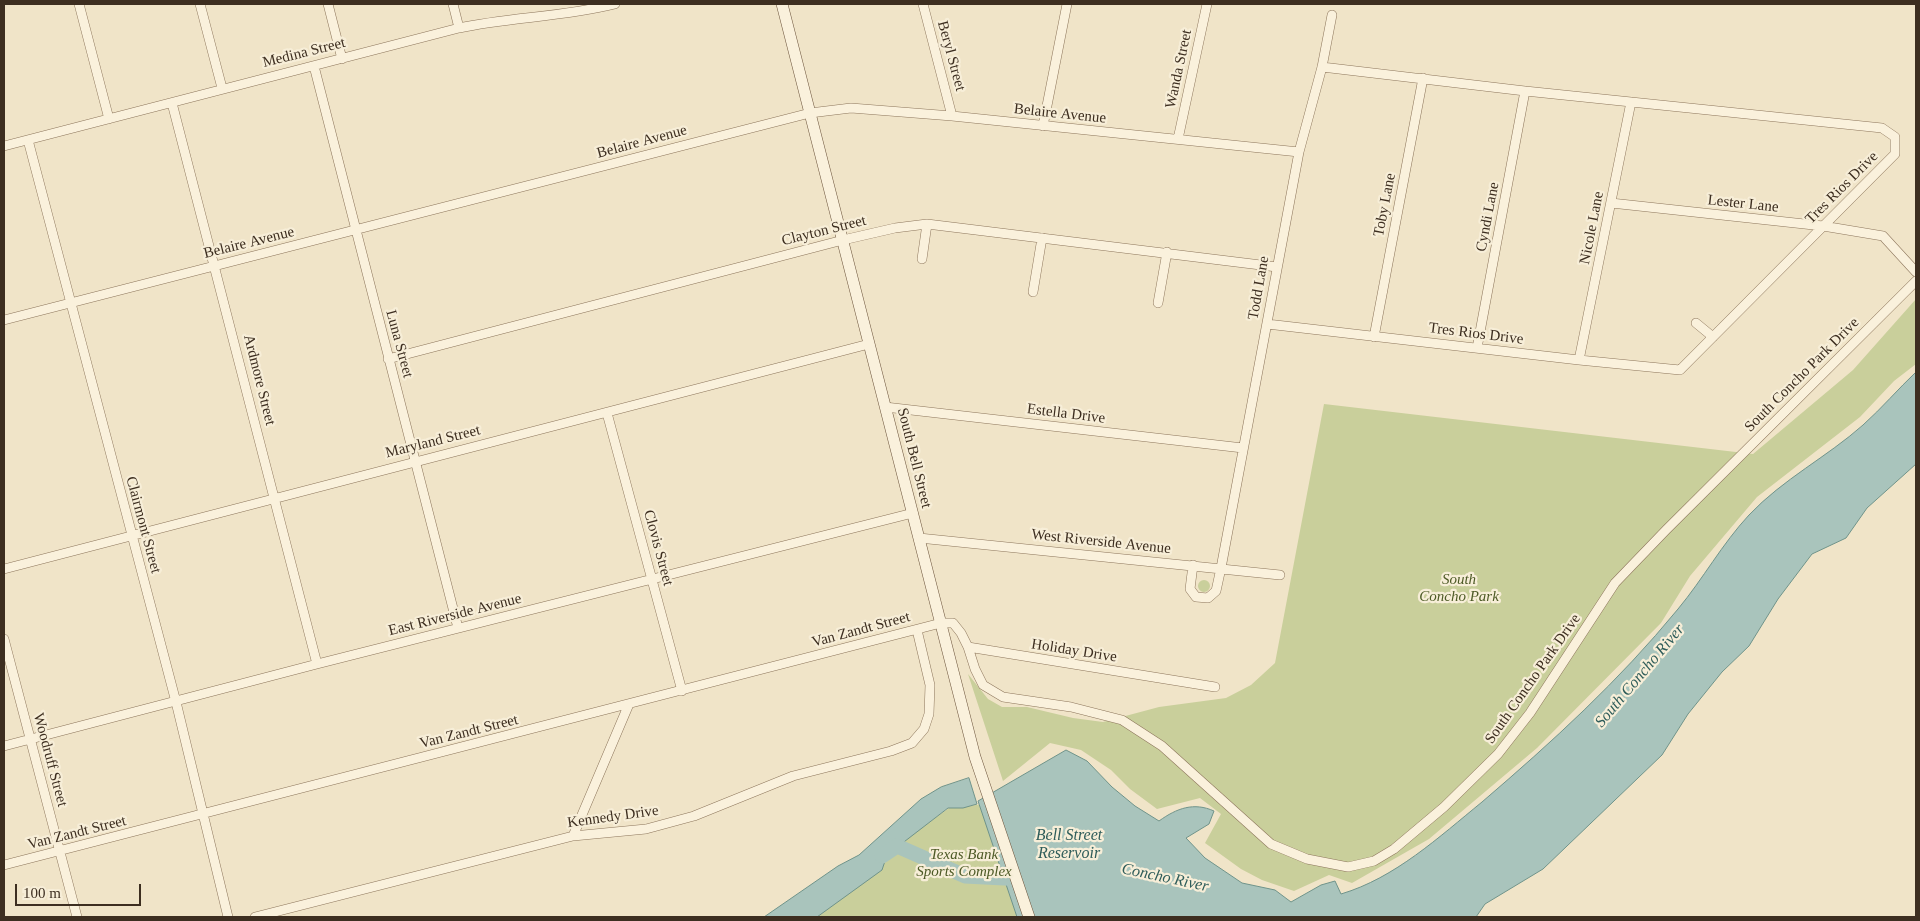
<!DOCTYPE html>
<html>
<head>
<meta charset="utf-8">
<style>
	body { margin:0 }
	#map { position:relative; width:1920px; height:921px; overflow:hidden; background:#f0e4c8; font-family:Georgia,serif }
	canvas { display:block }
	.frame { position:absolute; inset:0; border:5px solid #3d2e20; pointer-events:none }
	.scale { position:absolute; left:15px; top:884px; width:126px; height:22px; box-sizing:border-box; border:2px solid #3d2e20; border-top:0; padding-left:6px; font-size:15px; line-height:18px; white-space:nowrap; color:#3d2e20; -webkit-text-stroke:4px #f7eed8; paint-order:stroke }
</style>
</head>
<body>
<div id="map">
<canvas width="1920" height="921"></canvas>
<div class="frame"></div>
<div class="scale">100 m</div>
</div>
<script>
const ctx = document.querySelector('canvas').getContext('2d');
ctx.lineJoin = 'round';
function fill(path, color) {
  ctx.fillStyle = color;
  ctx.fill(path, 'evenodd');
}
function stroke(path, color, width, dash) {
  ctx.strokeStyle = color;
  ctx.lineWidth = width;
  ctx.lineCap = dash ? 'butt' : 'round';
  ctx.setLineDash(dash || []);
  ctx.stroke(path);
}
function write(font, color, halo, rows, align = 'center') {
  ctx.font = font + ' Georgia,serif';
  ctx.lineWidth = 4.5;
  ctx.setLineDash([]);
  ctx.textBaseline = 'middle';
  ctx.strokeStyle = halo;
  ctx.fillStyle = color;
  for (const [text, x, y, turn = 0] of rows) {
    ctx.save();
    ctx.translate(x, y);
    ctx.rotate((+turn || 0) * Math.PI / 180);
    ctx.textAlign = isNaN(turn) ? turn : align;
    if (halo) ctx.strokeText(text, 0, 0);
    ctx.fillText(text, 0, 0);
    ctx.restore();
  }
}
const green = new Path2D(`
	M 1916,299 L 1916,364 L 1894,381 L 1860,417 L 1757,497 L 1690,576 L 1661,623 L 1537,748 L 1429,839 L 1352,883 L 1329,875 L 1294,891 L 1262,880 L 1241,869 L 1205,843 L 1221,814 L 1200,798 L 1157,809 L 1130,789 L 1111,770 L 1081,750 L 1050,743 L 1003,781 L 968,674 L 988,699 L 1002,707 L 1027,707 L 1073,718 L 1103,722 L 1159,707 L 1226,698 L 1251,685 L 1275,663 L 1324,404 L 1753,454 L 1853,370 Z
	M1198 586a6 6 0 1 1 12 0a6 6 0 1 1-12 0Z
	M 1002,802 L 1038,917 L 793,917 L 949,808 Z`);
const water = new Path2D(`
	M 1916,372 L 1916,464 L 1867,508 L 1846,538 L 1812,554 L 1778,599 L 1749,646 L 1722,672 L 1688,714 L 1662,755 L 1543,869 L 1485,904 L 1476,917 L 1017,917 L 978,801 L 1066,750 L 1087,761 L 1112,787 L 1135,806 L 1159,821 C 1177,808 1194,802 1214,811 L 1209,824 L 1186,838 L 1205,858 L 1242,883 L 1275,890 L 1291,902 L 1321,885 L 1335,881 L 1341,894 C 1395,878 1439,837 1482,802 C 1552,742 1619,681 1678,609 C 1703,579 1722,544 1749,515 C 1783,479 1827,457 1863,425 C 1882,408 1898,389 1916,372 Z
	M 969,778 L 977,804 L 963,808 L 948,808 L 887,855 L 882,870 L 817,917 L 764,917 L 838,866 L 859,855 L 921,799 L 941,787 Z`);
const river = new Path2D(`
	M 882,856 L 897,846 L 965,876 L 1024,879`);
const street = new Path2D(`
	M 79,4 L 109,119
	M 200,4 L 222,88
	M 328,4 L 342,59
	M 453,4 L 459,28
	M 923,4 L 952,116
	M 314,66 L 458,628
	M 172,103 L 317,664
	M 1043,126 L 1067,4
	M 1178,139 L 1207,4
	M 28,140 L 176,702 L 228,917
	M 4,146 L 459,28 C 511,17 564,17 615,4
	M 1611,203 L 1823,226 L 1883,236 L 1916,272
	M 922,259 L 927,224
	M 1033,292 L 1042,238
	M 1158,303 L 1167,252
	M 4,320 L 810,113 L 851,108 L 952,116 L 1299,152
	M 1696,323 L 1713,337
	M 1267,324 L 1579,360 L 1680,370 L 1895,154 L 1895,137 L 1882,128 L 1525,91 L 1322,67
	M 1374,337 L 1423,78
	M 1477,348 L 1525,91
	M 388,359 L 843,240 L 895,228 L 927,224 L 1277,267
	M 1579,360 L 1631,102
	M 885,407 L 1243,448
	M 607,413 L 682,691
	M 919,538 L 1280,575
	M 1193,565 L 1190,589 L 1196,597 L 1208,598 L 1216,591 L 1221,568 L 1299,152 L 1322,67 L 1332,15
	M 4,569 L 869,344
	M 4,639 L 77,917
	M 968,647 L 975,669 L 983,685 L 1003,697 L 1071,707 L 1122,720 L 1162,746 L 1271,844 L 1307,859 L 1348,867 L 1374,861 L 1394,849 L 1444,807 L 1498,754 L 1530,713 L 1615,583 L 1666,530 L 1916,281
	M 4,746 L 317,664 L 913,513
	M 573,836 L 629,704
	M 4,865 L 941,623 L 953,623 L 961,633 L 968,647 L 1215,687
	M 255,917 L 573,836 L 646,829 L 694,816 L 793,776 L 891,751 L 912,743 L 924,729 L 929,714 L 930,685 L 917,630`);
const secondary = new Path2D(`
	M 782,4 L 975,757 L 1029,917`);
const streetNames = [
	["Medina Street",304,53,-14],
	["Beryl Street",951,56,75],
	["Wanda Street",1179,69,-78],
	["Belaire Avenue",1060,114,6],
	["Belaire Avenue",642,142,-15],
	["Tres Rios Drive",1842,188,-45],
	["Lester Lane",1743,204,6],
	["Toby Lane",1385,205,-79],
	["Cyndi Lane",1488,217,-79],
	["Nicole Lane",1592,228,-79],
	["Clayton Street",824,231,-14],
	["Belaire Avenue",249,243,-14],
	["Todd Lane",1259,288,-80],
	["Tres Rios Drive",1476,334,7],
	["Luna Street",399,344,75],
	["South Concho Park Drive",1802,375,-45],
	["Ardmore Street",259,380,76],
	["Estella Drive",1066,414,7],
	["Maryland Street",433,442,-14],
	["South Bell Street",914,458,76],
	["Clairmont Street",143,525,75],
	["West Riverside Avenue",1101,542,6],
	["Clovis Street",658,548,75],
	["East Riverside Avenue",455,615,-14],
	["Van Zandt Street",861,630,-15],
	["Holiday Drive",1074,651,9],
	["South Concho Park Drive",1533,679,-55],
	["Van Zandt Street",469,732,-14],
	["Woodruff Street",50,760,75],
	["Kennedy Drive",613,817,-8],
	["Van Zandt Street",77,833,-14]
];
const parkNames = [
	["South",1459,580],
	["Concho Park",1459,597],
	["Texas Bank",964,855],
	["Sports Complex",964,872]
];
const waterNames = [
	["South Concho River",1640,676,-50],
	["Bell Street",1069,836],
	["Reservoir",1069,854],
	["Concho River",1165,878,12]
];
fill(green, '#c9cf9b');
fill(water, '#a9c4bc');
stroke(water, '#6f938a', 1);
stroke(river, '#a9c4bc', 15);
stroke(street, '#8d765c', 10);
stroke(secondary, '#6f573f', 12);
stroke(street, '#faf1dc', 9);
stroke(secondary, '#faf1dc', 11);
write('15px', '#3d2e20', '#f7eed8', streetNames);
write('italic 15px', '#4d5a26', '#f7eed8', parkNames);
write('italic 16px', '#2f5d5a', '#f7eed8', waterNames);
</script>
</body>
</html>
